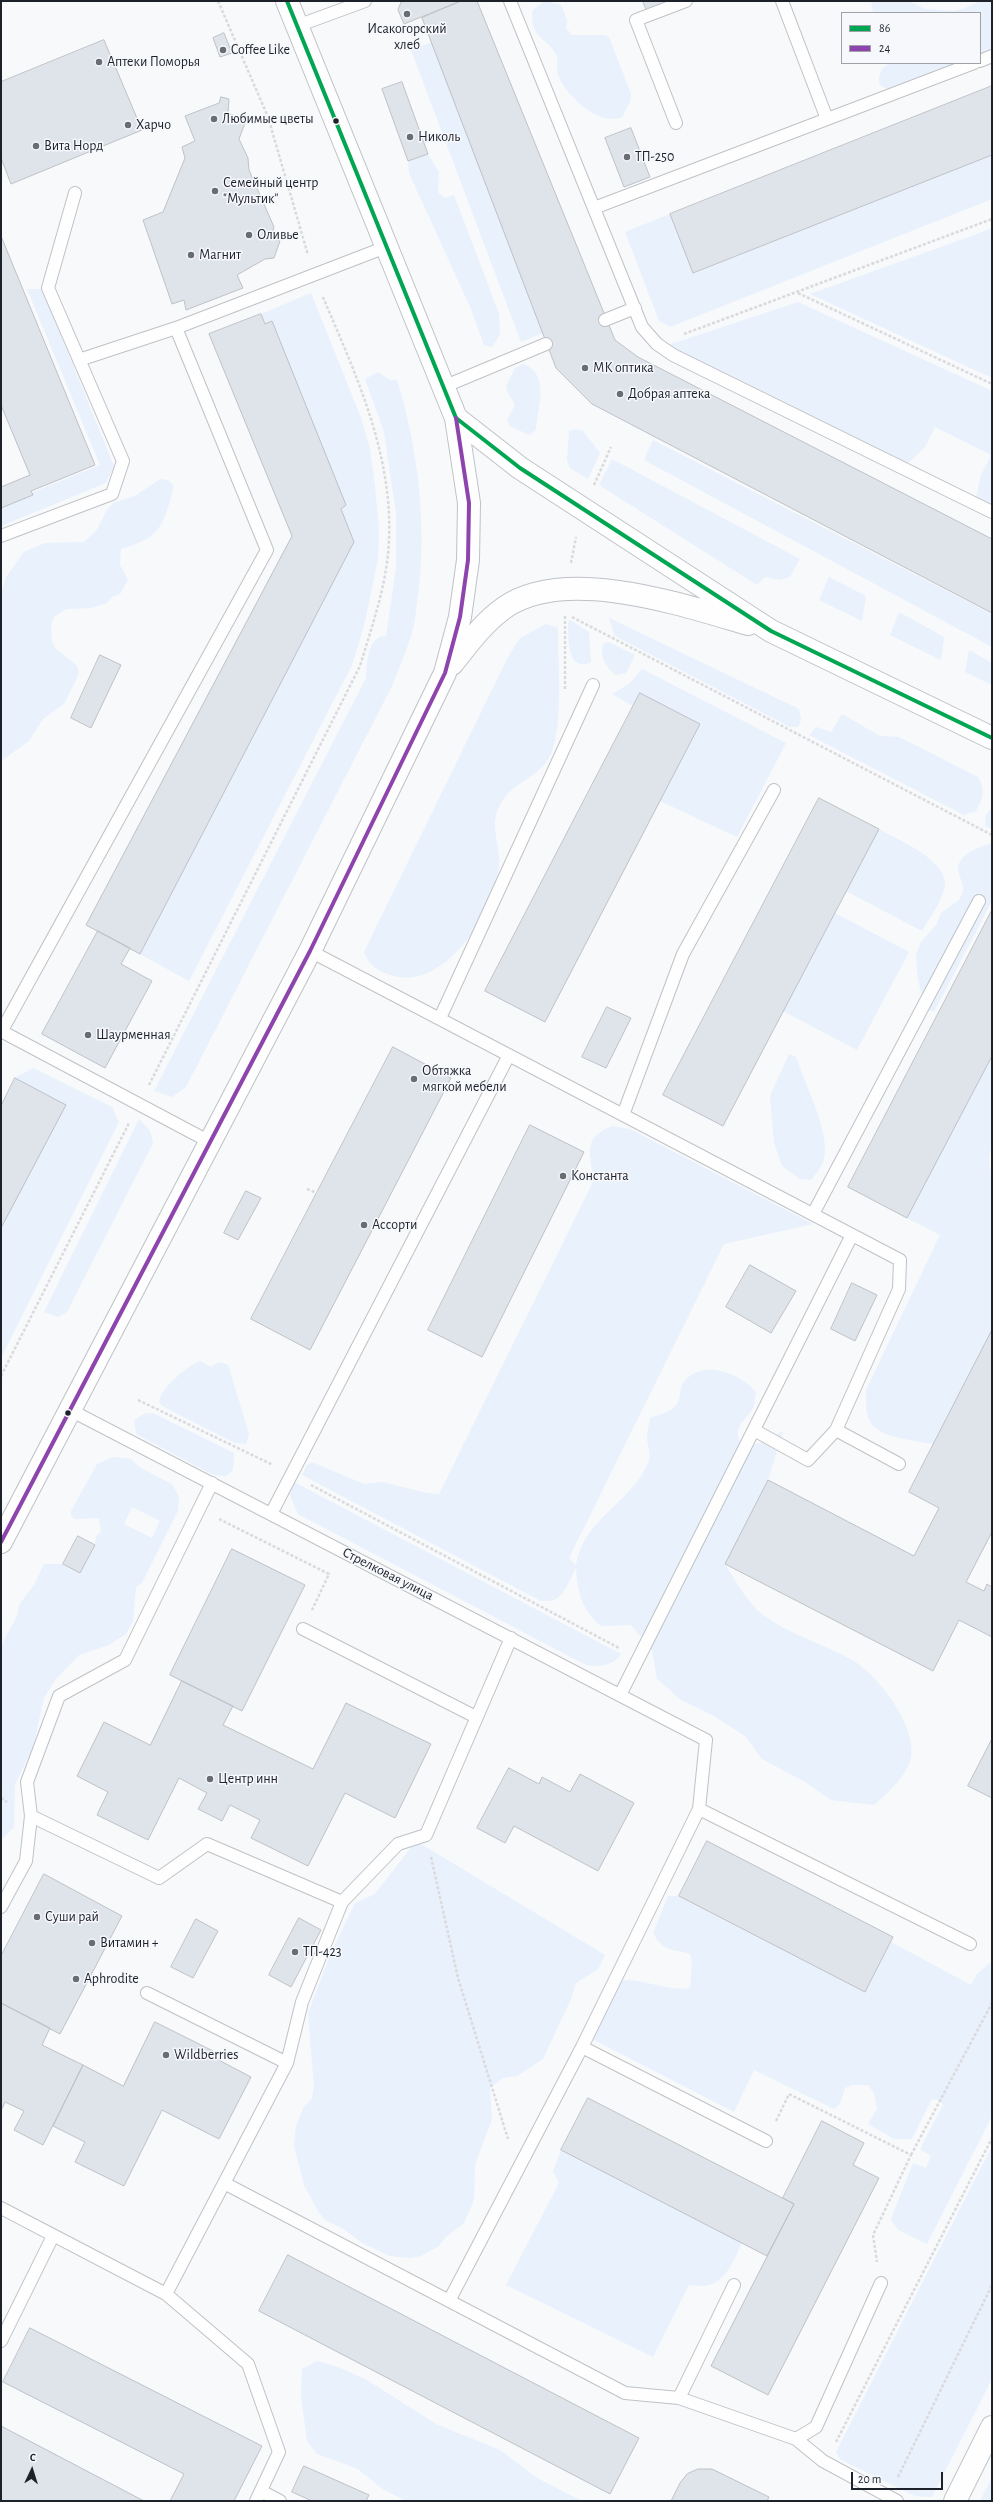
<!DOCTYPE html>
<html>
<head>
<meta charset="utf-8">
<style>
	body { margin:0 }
	#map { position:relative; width:993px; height:2502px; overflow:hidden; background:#f7f9fb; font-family:"Alegreya Sans",sans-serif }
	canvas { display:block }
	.frame { position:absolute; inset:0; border:2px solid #1d2129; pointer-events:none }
	.legend { position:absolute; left:841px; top:12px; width:140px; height:52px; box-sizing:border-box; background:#f6f8fc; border:1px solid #9fa2a8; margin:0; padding:5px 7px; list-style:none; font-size:12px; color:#1d2129 }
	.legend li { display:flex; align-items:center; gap:8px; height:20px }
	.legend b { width:20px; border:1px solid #9fa2a8 }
	.north { position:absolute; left:12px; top:2450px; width:40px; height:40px; -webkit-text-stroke:3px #f6f8fc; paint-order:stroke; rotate:4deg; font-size:11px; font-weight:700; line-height:16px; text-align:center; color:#1d2129 }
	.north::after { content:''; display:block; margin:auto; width:14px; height:18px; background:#1d2129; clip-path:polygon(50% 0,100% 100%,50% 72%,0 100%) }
	.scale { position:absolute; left:851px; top:2472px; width:92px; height:18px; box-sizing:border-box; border:2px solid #1d2129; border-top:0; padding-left:5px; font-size:12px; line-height:14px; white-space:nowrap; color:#1d2129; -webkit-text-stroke:3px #f6f8fc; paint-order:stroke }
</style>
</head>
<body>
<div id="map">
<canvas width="993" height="2502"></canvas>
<div class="frame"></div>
<ul class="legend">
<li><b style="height:5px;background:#00a651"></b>86</li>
<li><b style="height:5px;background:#8e44ad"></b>24</li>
</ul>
<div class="north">С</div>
<div class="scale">20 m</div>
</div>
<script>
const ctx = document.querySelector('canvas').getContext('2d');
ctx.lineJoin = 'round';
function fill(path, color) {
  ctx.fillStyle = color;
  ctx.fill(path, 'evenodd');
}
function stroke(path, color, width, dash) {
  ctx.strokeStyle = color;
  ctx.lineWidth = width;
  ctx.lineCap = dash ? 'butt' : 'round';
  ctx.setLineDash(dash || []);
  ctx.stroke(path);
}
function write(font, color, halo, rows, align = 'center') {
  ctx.font = font + ' "Alegreya Sans",sans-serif';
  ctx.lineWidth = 3;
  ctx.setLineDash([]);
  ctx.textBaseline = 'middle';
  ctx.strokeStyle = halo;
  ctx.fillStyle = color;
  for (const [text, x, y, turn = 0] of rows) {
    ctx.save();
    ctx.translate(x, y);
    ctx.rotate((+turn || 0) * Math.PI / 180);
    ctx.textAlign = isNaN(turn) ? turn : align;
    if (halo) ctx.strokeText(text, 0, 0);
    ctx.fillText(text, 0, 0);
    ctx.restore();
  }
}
const green = new Path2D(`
	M 545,1 L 561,5 L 567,20 L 566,28 L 572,35 L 603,35 L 609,37 L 631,94 L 630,102 L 622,117 C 598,127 566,95 558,75 C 555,68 560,61 556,54 C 544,35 529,37 533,10 Z
	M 871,1 L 909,1 L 925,9 L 953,11 L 963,9 L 980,1 L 992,1 L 992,50 L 980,55 L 980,13 L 873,13 Z
	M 432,42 L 543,333 L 521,342 L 411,50 Z
	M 890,63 L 958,63 L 887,89 L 880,85 C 877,76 881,67 890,63 Z
	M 428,154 L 439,172 L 438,192 L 445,198 L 454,195 L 499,314 L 500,334 L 492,347 L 484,345 L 471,309 L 409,173 L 408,161 Z
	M 992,155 L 992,199 L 670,327 L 659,321 L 625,232 L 670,214 L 694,273 Z
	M 992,228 L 992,378 L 810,294 L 977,234 Z
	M 27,289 L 42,289 L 114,466 L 106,483 L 1,526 L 1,505 L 100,465 Z
	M 311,293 L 361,418 L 370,449 L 375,487 L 379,529 L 378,559 L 364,626 L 352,665 L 189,981 L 140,954 L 354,542 L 341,509 L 345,505 L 272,321 L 265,324 L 261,314 Z
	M 798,302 L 992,391 L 992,506 L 976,498 L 981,475 L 991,455 L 935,427 L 925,447 L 907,464 L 678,353 L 668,345 Z
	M 523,364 C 551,373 537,410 536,430 L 529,435 L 510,426 L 507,419 C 522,399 509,403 506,386 L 515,368 Z
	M 378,372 L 390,380 L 397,380 C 418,448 427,524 418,596 C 416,606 416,618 413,629 C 408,648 399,667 392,686 L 186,1087 L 172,1097 L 154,1091 L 366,678 C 367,664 367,636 386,636 L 396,568 L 396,513 L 384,432 L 365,379 Z
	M 576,429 L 583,431 L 600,453 L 588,479 L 570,468 L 567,460 L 569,431 Z
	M 653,440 L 992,614 L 992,647 L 644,460 Z
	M 612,459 L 800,559 L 790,577 L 780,580 L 765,577 L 757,585 L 599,485 Z
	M 160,479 L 168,480 L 174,486 C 163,526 162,537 121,549 L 120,565 L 128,580 L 120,594 L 112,597 L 107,603 L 91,608 L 66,609 L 54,617 L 51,625 L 52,642 L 56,649 L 77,666 L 79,674 L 64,704 L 43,719 L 29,741 L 1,761 L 1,596 L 6,577 L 24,552 L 45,543 L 84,542 L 96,531 L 107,510 L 113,503 L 135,496 Z
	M 829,577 L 866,596 L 862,621 L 819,600 Z
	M 899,612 L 944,637 L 941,660 L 890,635 Z
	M 609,618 L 799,709 L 801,720 L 798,727 L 790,727 L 615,636 Z
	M 570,620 L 589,632 L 591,662 C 567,674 568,636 568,623 Z
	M 546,624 L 558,628 C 558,662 563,721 552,751 C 543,778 510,781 499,807 C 489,827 501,845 499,866 C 494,910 449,985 399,977 C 383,974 370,968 364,952 L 508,657 L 520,638 Z
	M 609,642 L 635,655 L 626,673 L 616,675 C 607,668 599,657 603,644 Z
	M 969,650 L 992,663 L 992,685 L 965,672 Z
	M 642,669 L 786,743 L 737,837 L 660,801 L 700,724 L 640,693 L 633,706 L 612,694 L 629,684 Z
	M 842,714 L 880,736 L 899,737 L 978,777 C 986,790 983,798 976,811 L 964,815 L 809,735 L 816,727 L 831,732 Z
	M 992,807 L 992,829 L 985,826 L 986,815 Z
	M 879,829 C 898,840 953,862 944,890 C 940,904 929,919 922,931 L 846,891 Z
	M 992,843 L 992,901 L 934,1012 L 925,1007 L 922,1000 L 917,971 L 916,954 L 921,942 L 936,925 L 941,913 L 959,900 L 963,892 C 964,885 961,881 959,874 C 953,855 980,847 992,843 Z
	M 835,913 L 909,952 L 857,1050 L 783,1011 Z
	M 789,1054 L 796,1057 C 804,1082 831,1134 824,1159 C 822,1167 816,1174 811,1180 L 800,1179 L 782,1166 L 774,1143 L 770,1096 Z
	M 992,1056 L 992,1145 L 989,1157 L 992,1189 L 992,1330 L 934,1444 C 917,1441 880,1438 871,1423 C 865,1413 866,1401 866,1390 L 940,1235 L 907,1218 Z
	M 33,1068 L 112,1107 L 119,1122 L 1,1358 L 1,1228 L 15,1078 Z
	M 139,1119 L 150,1131 L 153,1143 L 67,1312 L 58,1317 L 44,1312 Z
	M 612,1126 L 630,1129 L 813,1224 L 724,1244 L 569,1558 L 576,1565 C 583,1519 633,1502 649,1461 C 651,1455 648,1446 647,1439 C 647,1432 649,1425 650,1418 C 658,1415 672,1412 677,1404 C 681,1398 679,1389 683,1383 C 701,1358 740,1373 756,1392 C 755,1397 755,1406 752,1410 C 741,1425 731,1429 744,1448 L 763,1442 L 783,1431 L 768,1480 L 725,1564 C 736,1581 747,1603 763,1615 C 790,1635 824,1644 852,1660 C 878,1675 917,1726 911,1757 C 907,1776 888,1793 874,1805 L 831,1800 L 805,1782 L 762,1759 L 745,1736 L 714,1716 L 681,1700 L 657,1679 L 652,1650 L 631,1625 L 601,1626 C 582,1610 577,1591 576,1567 C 573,1575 563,1597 554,1600 C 551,1601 545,1601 541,1601 L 302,1475 L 307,1465 L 312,1462 L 364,1484 L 382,1482 L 427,1493 L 439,1494 L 594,1180 C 590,1155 582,1137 612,1126 Z
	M 200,1361 L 211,1367 L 219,1362 L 228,1365 L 249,1434 L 246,1444 L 235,1443 L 162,1406 L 159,1402 C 160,1389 188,1365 200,1361 Z
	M 153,1413 L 234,1453 L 233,1470 L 226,1476 L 213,1475 L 136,1434 L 134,1420 L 144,1414 Z
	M 113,1457 L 131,1459 L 139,1467 L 172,1484 L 179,1497 L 178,1511 L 142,1583 L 136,1587 L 133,1621 L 126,1634 L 109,1645 L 79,1655 L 55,1680 L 44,1698 L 33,1747 L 15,1785 L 14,1827 L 1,1840 L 1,1646 L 17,1616 L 19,1605 L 34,1585 L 44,1564 L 63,1564 L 80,1573 L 95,1545 L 96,1536 L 101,1532 L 99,1518 L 75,1519 L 71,1516 L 71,1511 L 97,1464 ZM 132,1507 L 160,1521 L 152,1538 L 124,1524 Z
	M 294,1482 L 621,1654 C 614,1666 598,1667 586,1665 L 298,1514 L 290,1495 Z
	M 416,1841 L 605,1955 L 598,1969 L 576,1983 L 571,1999 L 543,2059 L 517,2076 L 503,2078 L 490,2088 L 492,2119 L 475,2165 L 474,2200 L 464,2223 L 446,2237 L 439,2246 L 421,2256 L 410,2258 L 390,2256 L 362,2243 L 345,2230 L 327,2221 L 319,2213 L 304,2185 L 294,2146 L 296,2126 L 304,2107 L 312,2098 L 314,2086 L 308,2013 L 331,1953 L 355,1903 L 375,1894 Z
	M 668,1896 L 679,1896 L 865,1992 L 891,1942 L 971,1985 L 977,1974 L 992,1961 L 992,2116 L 927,2244 L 898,2230 L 891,2219 L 913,2163 L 926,2168 L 931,2156 L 920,2149 L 943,2105 L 940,2100 L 932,2099 L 912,2139 L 894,2139 L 868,2124 L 877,2109 L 874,2093 L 868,2085 L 852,2085 L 845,2088 L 840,2104 L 834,2109 L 754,2070 L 734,2112 L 592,2039 L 614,1997 L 617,1986 L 624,1980 C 646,1980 667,1991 690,1988 L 692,1965 L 690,1954 C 671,1948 664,1953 653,1933 Z
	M 992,2146 L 992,2379 L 932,2497 L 915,2496 L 841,2460 L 836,2452 Z
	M 561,2150 L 742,2243 C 734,2259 727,2280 709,2285 C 703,2287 695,2285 689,2285 L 653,2357 L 506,2285 L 559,2183 L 553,2171 Z
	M 317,2361 L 338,2367 L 367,2380 L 436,2424 L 500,2450 L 537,2478 L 582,2501 L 406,2501 L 381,2488 L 358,2469 L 317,2454 L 307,2441 L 301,2397 L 302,2369 Z
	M 992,2477 L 992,2501 L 980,2501 Z`);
const building = new Path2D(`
	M 402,1 L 461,1 L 404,24 L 398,10 Z
	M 461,1 L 477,1 L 615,340 L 638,357 L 992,539 L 992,613 L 592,404 L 556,368 L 422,18 Z
	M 643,1 L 676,1 L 647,11 Z
	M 224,33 L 232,53 L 220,57 L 213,38 Z
	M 104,40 L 142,130 L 11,184 L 1,158 L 1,82 Z
	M 402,82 L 428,154 L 408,161 L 382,89 Z
	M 992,86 L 992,155 L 693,273 L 670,214 Z
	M 221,97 L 229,99 L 228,113 L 243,119 L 245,123 L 239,139 L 248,158 L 249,170 L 274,227 L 271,238 L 280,241 L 274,258 L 265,259 L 237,275 L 243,288 L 186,310 L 184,300 L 172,304 L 143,220 L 163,212 L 185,158 L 182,147 L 195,141 L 185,116 L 219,103 Z
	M 631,128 L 650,177 L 624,187 L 605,138 Z
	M 1,236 L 95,465 L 31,491 L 33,495 L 1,508 L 1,487 L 30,475 L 1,405 Z
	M 261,314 L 265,324 L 272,321 L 346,505 L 341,509 L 354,542 L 140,954 L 86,925 L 292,536 L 209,334 Z
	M 100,655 L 121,665 L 91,728 L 71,718 Z
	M 640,693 L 700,724 L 545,1022 L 485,991 Z
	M 819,798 L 879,829 L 723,1126 L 663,1095 Z
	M 992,910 L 992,1056 L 907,1218 L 848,1187 Z
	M 98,931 L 130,948 L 121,964 L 152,981 L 105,1068 L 42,1034 Z
	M 607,1007 L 631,1018 L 606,1068 L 582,1057 Z
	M 393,1047 L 451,1078 L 310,1350 L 251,1319 Z
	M 15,1078 L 66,1105 L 1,1228 L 1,1106 Z
	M 530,1125 L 584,1152 L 482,1357 L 428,1330 Z
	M 246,1191 L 261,1198 L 238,1240 L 224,1233 Z
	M 750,1265 L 796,1291 L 771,1333 L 726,1307 Z
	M 852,1283 L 877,1295 L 855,1341 L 831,1329 Z
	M 992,1330 L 992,1532 L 966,1582 L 984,1591 L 987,1584 L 992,1587 L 992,1637 L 959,1620 L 933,1671 L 725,1564 L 768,1480 L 914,1556 L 939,1508 L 909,1492 Z
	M 78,1536 L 95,1545 L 80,1573 L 63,1564 Z
	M 232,1549 L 305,1585 L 242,1711 L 170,1675 Z
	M 182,1681 L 233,1706 L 223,1725 L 313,1769 L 346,1703 L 431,1744 L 395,1818 L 345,1793 L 308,1866 L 251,1838 L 260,1820 L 230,1805 L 222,1821 L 198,1809 L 207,1793 L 179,1778 L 148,1840 L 97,1815 L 108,1792 L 77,1776 L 104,1722 L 150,1745 Z
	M 992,1739 L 992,1798 L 968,1786 Z
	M 509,1768 L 539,1784 L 542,1777 L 570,1792 L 580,1774 L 634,1803 L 598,1871 L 514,1826 L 505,1843 L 477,1828 Z
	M 707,1841 L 893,1937 L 865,1992 L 679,1896 Z
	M 44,1874 L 122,1916 L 60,2034 L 1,2003 L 1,1956 Z
	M 299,1918 L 321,1930 L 291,1987 L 269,1975 Z
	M 196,1919 L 218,1931 L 193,1978 L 171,1967 Z
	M 1,2003 L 50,2028 L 42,2045 L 83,2065 L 43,2145 L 14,2130 L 24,2111 L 5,2102 L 1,2111 Z
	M 155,2022 L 213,2051 L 211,2056 L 251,2077 L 219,2139 L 162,2110 L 124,2186 L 75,2162 L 85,2142 L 53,2126 L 83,2065 L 123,2086 Z
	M 588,2098 L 794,2204 L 767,2256 L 561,2150 Z
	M 822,2121 L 864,2143 L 853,2165 L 879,2178 L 768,2395 L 711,2366 L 794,2204 L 783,2198 Z
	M 288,2255 L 639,2438 L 610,2494 L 259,2311 Z
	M 30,2328 L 262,2446 L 234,2501 L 170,2501 L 184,2474 L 3,2382 Z
	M 1,2426 L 144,2501 L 1,2501 Z
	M 304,2466 L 369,2495 L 366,2501 L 312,2501 L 292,2492 Z
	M 698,2469 L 712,2469 L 769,2497 L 767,2501 L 671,2501 L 680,2483 L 687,2474 Z`);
const path = new Path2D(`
	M 218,1 L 268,117 L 308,255
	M 798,293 L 992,384
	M 684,334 L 992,219
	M 594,485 L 611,447
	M 571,563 L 576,537
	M 565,616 L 565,691
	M 572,617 L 992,835
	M 149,1085 L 360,666 C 371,629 384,593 388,554 C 397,462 357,377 322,295
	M 307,1189 L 317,1193
	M 1,1376 L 129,1123
	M 138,1400 L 273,1465
	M 311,1485 L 619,1648
	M 219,1519 L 329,1574 L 312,1610
	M 1,1798 L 7,1802
	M 431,1857 L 458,1978 L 508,2139
	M 776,2121 L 789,2094 L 911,2155 L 873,2235 L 877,2262
	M 911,2155 L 992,2003
	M 836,2442 L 992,2138
	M 898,2477 L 992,2285`);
const service = new Path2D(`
	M 510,1 L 642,327 L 657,344 L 673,355 L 992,512
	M 782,1 L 827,119
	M 297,26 L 365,1
	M 980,61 L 992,56
	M 676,123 L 636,20 L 686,1
	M 594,208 L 974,63
	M 605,320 L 635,308
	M 79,360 L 176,328
	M 443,387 L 546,344
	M 1,536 L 112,494 L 123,461 L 48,288 L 75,193
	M 310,951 L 900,1260 L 899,1289 L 836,1430
	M 440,1018 L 593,685
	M 1,1031 L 210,1142
	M 1,1032 L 267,550 L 176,328 L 386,247
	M 623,1115 L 683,954 L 774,790
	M 813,1214 L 979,901
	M 70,1410 L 706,1740 L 699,1809 L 970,1944
	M 754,1430 L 808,1460 L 836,1430 L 899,1464
	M 271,1514 L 509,1055
	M 303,1629 L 476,1717
	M 620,1695 L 852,1235
	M 31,1816 L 159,1878 L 207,1844 L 342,1902
	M 1,1907 L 26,1861 L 31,1816 L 27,1782 L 59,1696 L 125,1660 L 212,1483
	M 147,1993 L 287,2063
	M 582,2047 L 766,2141
	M 224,2183 L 625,2393 L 679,2398 L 734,2285
	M 1,2208 L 166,2294 L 248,2364 L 279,2452 L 256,2501
	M 166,2294 L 287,2063 L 302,2002 L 342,1902 L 398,1844 L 426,1835 L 511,1638
	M 449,2301 L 582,2047 L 699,1809
	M 1,2341 L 53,2236
	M 679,2398 L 796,2439 L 816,2427 L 881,2283
	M 796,2439 L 823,2461 L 897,2501
	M 261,2491 L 280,2501`);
const secondary = new Path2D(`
	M 287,1 L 456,418 L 520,468 L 771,631 L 992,738
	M 452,664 C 468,644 483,623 504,608 C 565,565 683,605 748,624
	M 1,1542 L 310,951 L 445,673 L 460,617 L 468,560 L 469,503 L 456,418`);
const primary = new Path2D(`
	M 955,2501 L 992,2427`);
const bus1 = new Path2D(`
	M 287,1 L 456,418 L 520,468 L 771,631 L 992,738`);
const bus2 = new Path2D(`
	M 1,1542 L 310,951 L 445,673 L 460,617 L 468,560 L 469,503 L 456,418`);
const markers = [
	[407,14,4,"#696d72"],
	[223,50,4,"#696d72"],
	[99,62,4,"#696d72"],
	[214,119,4,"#696d72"],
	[336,121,3.5,"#1d2129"],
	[128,125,4,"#696d72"],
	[410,137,4,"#696d72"],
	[36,146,4,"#696d72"],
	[627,157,4,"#696d72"],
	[215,191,4,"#696d72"],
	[249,235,4,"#696d72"],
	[191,255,4,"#696d72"],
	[585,368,4,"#696d72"],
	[620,394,4,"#696d72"],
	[88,1035,4,"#696d72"],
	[414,1079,4,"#696d72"],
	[563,1176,4,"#696d72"],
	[364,1225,4,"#696d72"],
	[68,1413,3.5,"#1d2129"],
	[210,1779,4,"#696d72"],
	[37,1917,4,"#696d72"],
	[92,1943,4,"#696d72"],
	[295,1952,4,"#696d72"],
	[76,1979,4,"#696d72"],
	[166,2055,4,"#696d72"]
];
const poiNames = [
	["Исакогорский",407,29,"center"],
	["хлеб",407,45,"center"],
	["Coffee Like",231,50],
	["Аптеки Поморья",107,62],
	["Любимые цветы",222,119],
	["Харчо",136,125],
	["Николь",418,137],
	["Вита Норд",44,146],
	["ТП-250",635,157],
	["Семейный центр",223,183],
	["\"Мультик\"",223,199],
	["Оливье",257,235],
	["Магнит",199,255],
	["МК оптика",593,368],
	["Добрая аптека",628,394],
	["Шаурменная",96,1035],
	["Обтяжка",422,1071],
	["мягкой мебели",422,1087],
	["Константа",571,1176],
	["Ассорти",372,1225],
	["Центр инн",218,1779],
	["Суши рай",45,1917],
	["Витамин +",100,1943],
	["ТП-423",303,1952],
	["Aphrodite",84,1979],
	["Wildberries",174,2055]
];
const streetNames = [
	["Стрелковая улица",388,1574,27]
];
fill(green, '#e9f1fd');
fill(building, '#dfe3ea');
stroke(building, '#bec1c6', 1);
stroke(service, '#bfc2c6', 14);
stroke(secondary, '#bfc2c6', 24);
stroke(primary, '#bfc2c6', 24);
stroke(path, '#dadadc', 2.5, [3, 2]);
stroke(service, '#fefefe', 12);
stroke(secondary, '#fefefe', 22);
stroke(primary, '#fefefe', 22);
stroke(bus1, '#00a651', 4);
stroke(bus2, '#8e44ad', 4);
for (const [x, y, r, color] of markers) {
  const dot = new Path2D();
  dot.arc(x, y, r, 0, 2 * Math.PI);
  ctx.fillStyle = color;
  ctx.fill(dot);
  stroke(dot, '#f6f8fc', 1.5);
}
write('14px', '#1d2129', '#f6f8fc', poiNames, 'left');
write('14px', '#1d2129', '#f6f8fc', streetNames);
</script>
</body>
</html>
